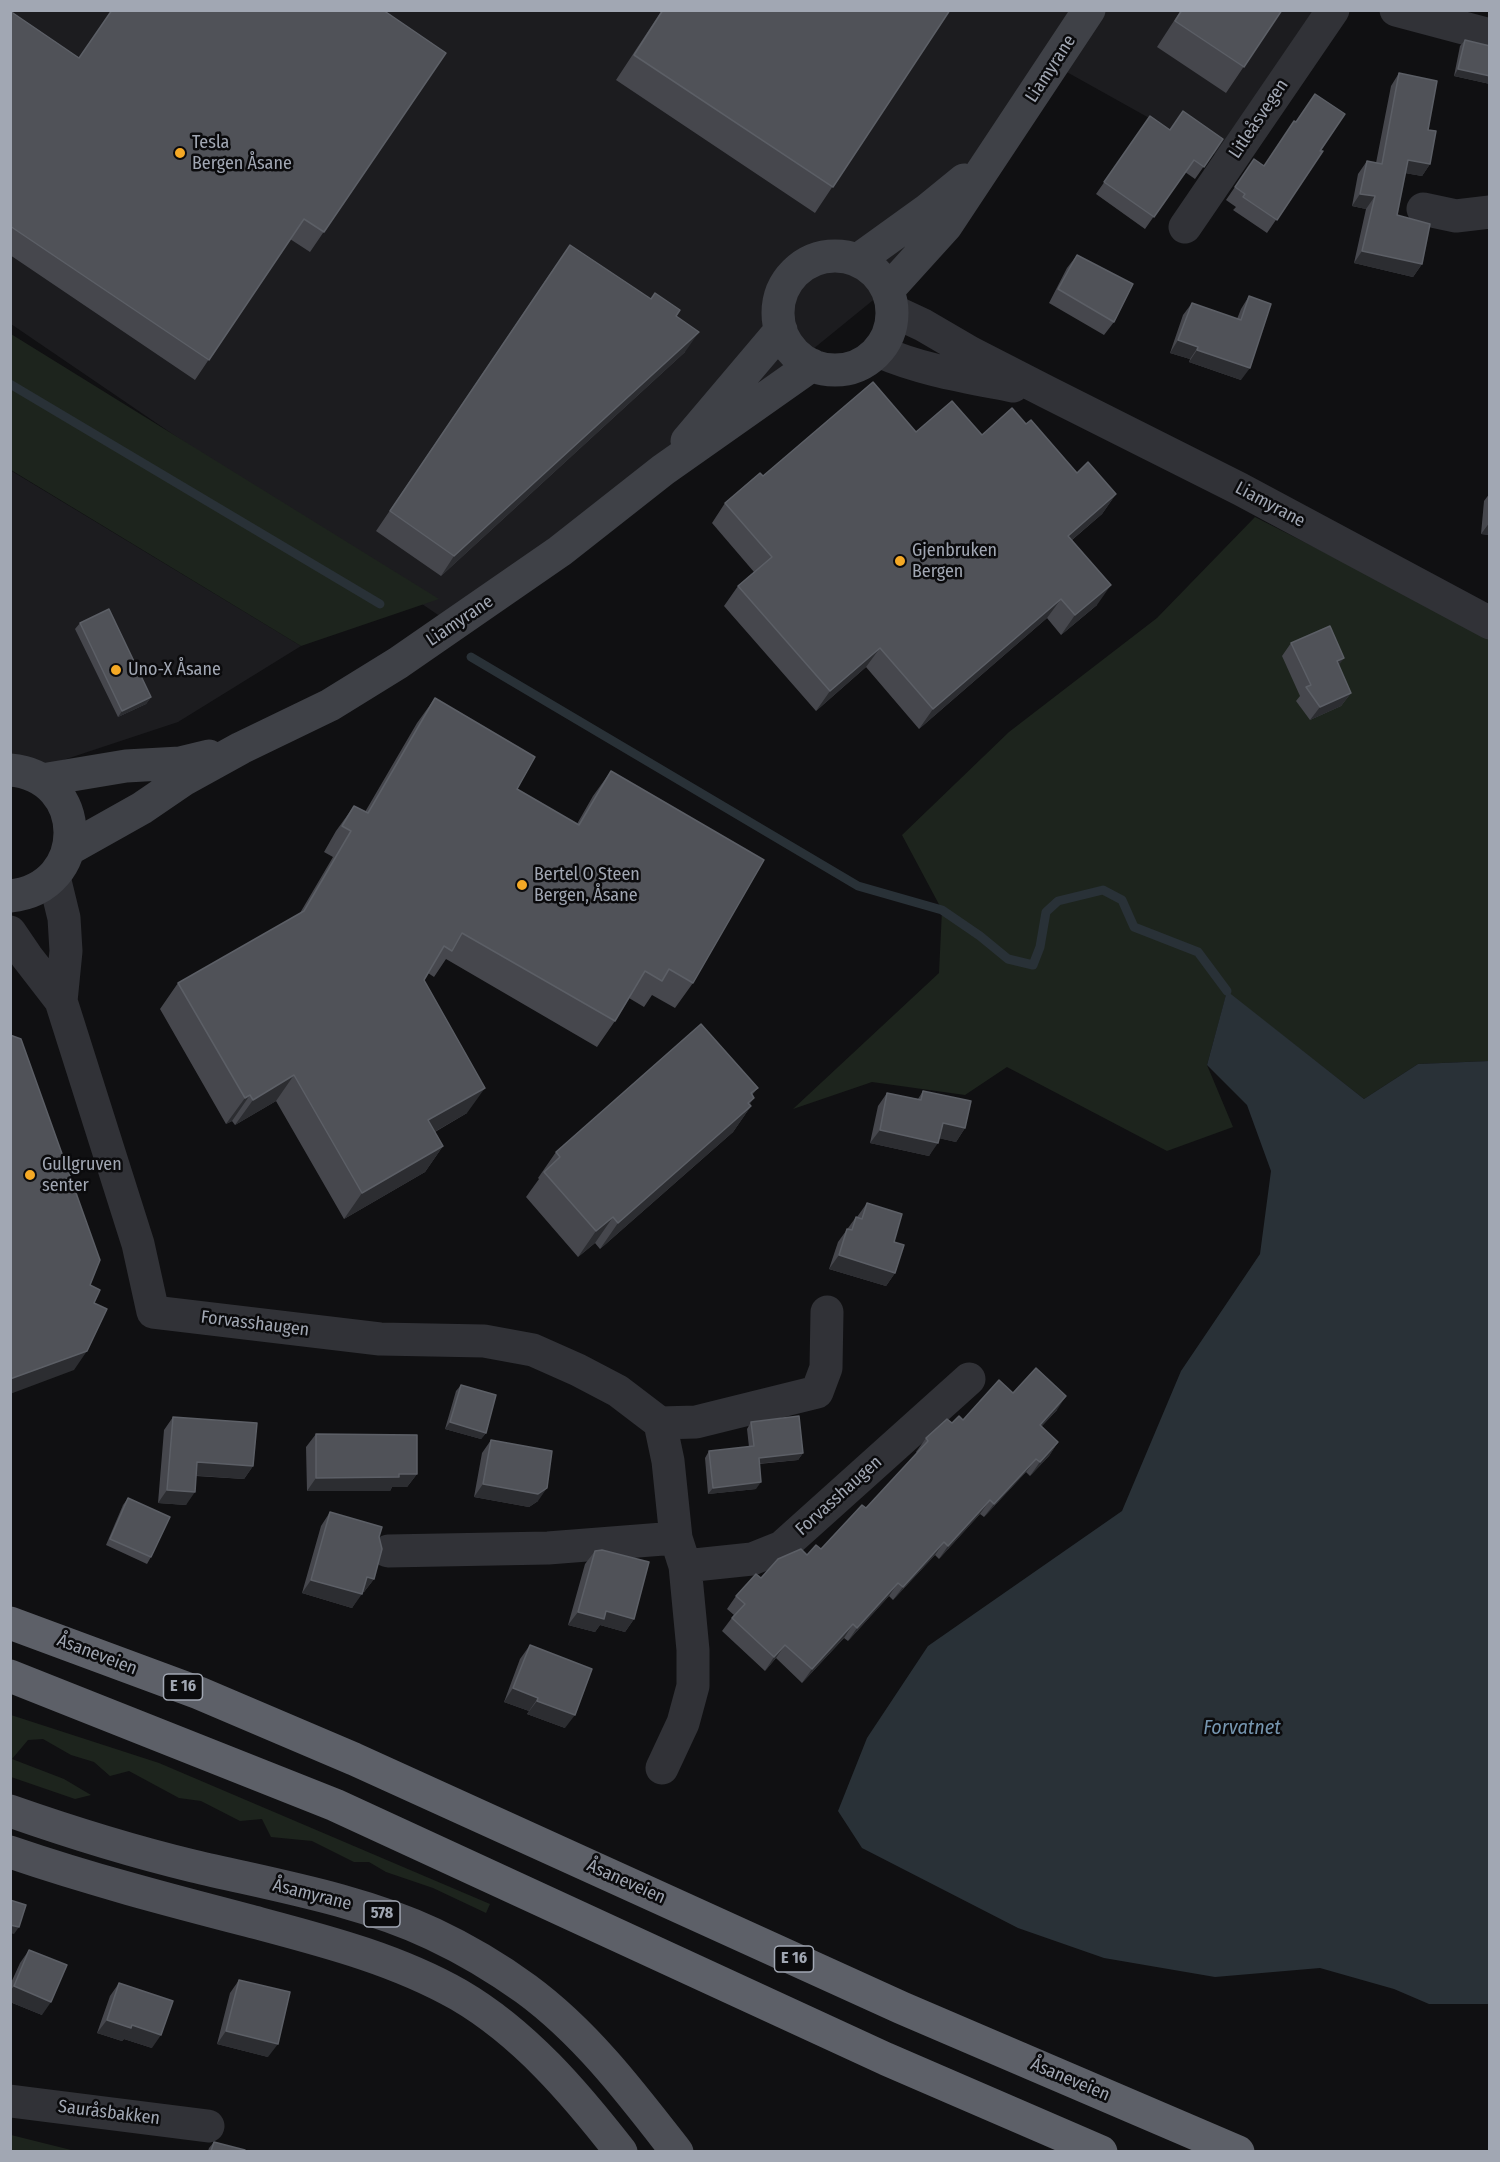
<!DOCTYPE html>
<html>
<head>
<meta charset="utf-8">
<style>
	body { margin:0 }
	#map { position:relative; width:1500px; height:2162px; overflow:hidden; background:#101012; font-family:"Fira Sans Condensed",sans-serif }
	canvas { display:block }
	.frame { position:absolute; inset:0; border:12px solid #a1a7b3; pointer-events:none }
</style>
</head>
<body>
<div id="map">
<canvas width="1500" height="2162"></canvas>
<div class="frame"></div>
</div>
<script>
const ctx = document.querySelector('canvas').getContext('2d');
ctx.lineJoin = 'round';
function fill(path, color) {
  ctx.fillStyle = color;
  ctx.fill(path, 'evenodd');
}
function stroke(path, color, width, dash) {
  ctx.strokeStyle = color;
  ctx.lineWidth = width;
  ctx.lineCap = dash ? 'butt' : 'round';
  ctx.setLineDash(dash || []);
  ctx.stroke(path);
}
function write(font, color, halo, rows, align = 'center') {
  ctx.font = font + ' "Fira Sans Condensed",sans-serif';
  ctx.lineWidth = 5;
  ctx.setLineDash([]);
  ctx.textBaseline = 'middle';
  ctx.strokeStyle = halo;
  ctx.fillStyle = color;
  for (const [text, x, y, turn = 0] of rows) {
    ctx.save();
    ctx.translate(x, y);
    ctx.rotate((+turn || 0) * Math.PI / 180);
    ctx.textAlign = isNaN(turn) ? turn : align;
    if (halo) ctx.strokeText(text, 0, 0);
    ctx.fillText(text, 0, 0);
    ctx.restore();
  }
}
const built = new Path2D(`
	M 10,11 L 1329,11 L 1228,162 L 1056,66 L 899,279 L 737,411 L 447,621 L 11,324 Z
	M 10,470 L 301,646 L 178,722 L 24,773 L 11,776 Z`);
const green = new Path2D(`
	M 10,334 L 11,334 L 439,599 L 301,646 L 11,470 Z
	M 1255,517 L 1489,636 L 1489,1061 L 1418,1064 L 1364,1099 L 1227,992 L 1207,1065 L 1233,1127 L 1167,1151 L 1007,1067 L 965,1095 L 872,1082 L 793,1109 L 939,973 L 942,910 L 902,835 L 1009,732 L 1157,618 Z
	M 11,1715 L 159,1763 L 490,1904 L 486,1913 L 433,1888 L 386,1872 L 369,1862 L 354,1862 L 312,1841 L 271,1837 L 262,1819 L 240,1821 L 201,1801 L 179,1798 L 129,1771 L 110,1776 L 94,1762 L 71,1755 L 43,1739 L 28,1740 L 12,1759 L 64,1779 L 91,1795 L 75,1799 L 11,1777 Z
	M 11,2135 L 75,2151 L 11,2151 Z`);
const water = new Path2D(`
	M 1227,991 L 1364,1099 L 1418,1064 L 1489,1061 L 1489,2004 L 1429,2004 L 1394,1989 L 1320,1968 L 1215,1977 L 1104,1958 L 1018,1928 L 862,1848 L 838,1811 L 867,1738 L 928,1646 L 1122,1511 L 1181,1371 L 1260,1254 L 1271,1171 L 1247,1105 L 1207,1065 Z`);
const stream = new Path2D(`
	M 10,384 L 380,604
	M 471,657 L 858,886 L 942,910 L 980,936 L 1008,959 L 1033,965 L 1040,947 L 1046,912 L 1058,901 L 1103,890 L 1122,900 L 1134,927 L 1198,952 L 1227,991`);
const minor = new Path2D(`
	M 1396,10 L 1490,35
	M 1423,209 L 1456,216 L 1490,212
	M 1185,227 L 1333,10
	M 54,877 L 64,918 L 66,951 L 61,1001
	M 10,932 L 27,957 L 61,1001 L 138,1244 L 153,1312 L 380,1339 L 484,1341 L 533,1350 L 578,1370 L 618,1391 L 660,1423 L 668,1461 L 676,1538 L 685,1566 L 693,1650 L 693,1686 L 683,1723 L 662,1768
	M 660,1423 L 696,1422 L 817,1392 L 826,1368 L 827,1312
	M 388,1551 L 548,1548 L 676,1538
	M 685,1566 L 752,1559 L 782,1547 L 969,1379
	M 10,2101 L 208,2126`);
const tertiary = new Path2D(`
	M 893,311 L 923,325 L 971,353 L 1047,392 L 1240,489 L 1490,623
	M 878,351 C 921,370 967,377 1013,386`);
const secondary = new Path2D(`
	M778 313a57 57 0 1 1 114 0a57 57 0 1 1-114 0Z
	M 858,260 L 926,211 L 964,180
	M 888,290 L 946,226 L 1089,10
	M 687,441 L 781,330
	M 10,770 C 89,776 91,888 10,896
	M 42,780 L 126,766 L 180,763 L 209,756
	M 69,849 L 142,808 L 183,780 L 241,748 L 330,705 L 398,663 L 560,551 L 663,470 L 812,365`);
const primary = new Path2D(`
	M 10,1811 C 70,1832 131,1851 193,1866 C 273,1885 358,1899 433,1934 C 465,1949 497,1968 526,1989 C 586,2033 632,2094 677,2152
	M 10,1852 C 89,1879 169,1900 250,1921 C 321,1940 394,1958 459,1995 C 524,2033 575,2093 621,2152`);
const motorway = new Path2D(`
	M 10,1623 L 199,1693 L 354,1759 L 902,2008 L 1238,2152
	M 10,1676 L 335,1805 L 886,2059 L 1101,2152`);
const wall = new Path2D(`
	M 662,10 L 950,10 L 815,213 L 616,80 Z
	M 1181,10 L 1282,10 L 1226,93 L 1157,47 Z
	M 10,11 L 79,58 L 446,53 L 310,252 L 290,239 L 195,380 L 10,255 Z
	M 1465,40 L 1490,46 L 1490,84 L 1454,76 L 1460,46 Z
	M 1399,73 L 1428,130 L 1430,164 L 1422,176 L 1405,173 L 1397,215 L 1422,264 L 1413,277 L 1354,263 L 1366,209 L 1352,206 L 1358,174 L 1367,161 L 1376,163 L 1391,86 Z
	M 1183,111 L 1223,139 L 1195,179 L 1185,172 L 1145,229 L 1096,194 L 1150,116 L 1170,130 Z
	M 1320,151 L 1323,151 L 1267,233 L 1233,210 L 1236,207 L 1226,200 L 1254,159 L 1263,165 Z
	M 1077,255 L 1114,322 L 1104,335 L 1049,303 L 1067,268 Z
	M 556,265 L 676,316 L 685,352 L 441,576 L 376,531 Z
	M 1249,296 L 1241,380 L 1189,362 L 1190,359 L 1170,353 L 1183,315 L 1192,303 L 1237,319 L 1241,309 Z
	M 1026,424 L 1077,473 L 1116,494 L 1102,514 L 1072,540 L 1097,605 L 1061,635 L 1047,618 L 919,729 L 866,667 L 816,711 L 724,606 L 738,586 L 754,572 L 712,523 L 725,503 L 763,476 L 916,432 L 982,435 Z
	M 1490,493 L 1490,535 L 1481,534 L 1484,501 Z
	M 80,623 L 151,697 L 146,704 L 118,717 L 75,629 Z
	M 1291,643 L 1339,666 L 1351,693 L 1341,706 L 1310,720 L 1296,701 L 1300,696 L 1282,656 Z
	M 435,698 L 517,789 L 577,824 L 593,796 L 611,771 L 693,983 L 675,1008 L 652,995 L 644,1007 L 629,998 L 615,1021 L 597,1047 L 446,959 L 434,977 L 428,973 L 424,980 L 467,1113 L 435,1132 L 443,1146 L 425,1172 L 344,1219 L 276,1101 L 235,1125 L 232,1121 L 226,1124 L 160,1009 L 178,983 L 300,913 L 333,857 L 324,852 L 336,831 L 354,806 L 365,812 L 417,723 Z
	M 758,1088 L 752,1095 L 750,1104 L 751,1106 L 733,1132 L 600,1249 L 595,1243 L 578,1257 L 526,1197 L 539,1179 L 538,1178 L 556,1152 Z
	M 923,1091 L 965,1128 L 956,1142 L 939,1138 L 929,1156 L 870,1143 L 878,1106 L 887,1093 L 918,1099 Z
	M 867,1203 L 894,1242 L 895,1273 L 886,1286 L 829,1269 L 838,1242 L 856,1217 L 857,1217 Z
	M 461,1385 L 486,1433 L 481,1439 L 445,1429 L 456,1391 Z
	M 1013,1393 L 1057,1410 L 1041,1427 L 1058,1442 L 1049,1456 L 1030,1476 L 1026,1472 L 984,1517 L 980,1514 L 939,1559 L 935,1555 L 893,1600 L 889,1596 L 848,1641 L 844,1638 L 802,1683 L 776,1658 L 765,1671 L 722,1631 L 734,1615 L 727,1609 L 736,1596 L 761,1578 L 821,1549 L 866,1508 L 917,1453 L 916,1452 L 926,1438 L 952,1423 L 963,1420 Z
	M 173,1417 L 253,1466 L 244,1479 L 196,1476 L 186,1505 L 158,1503 L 164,1430 Z
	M 751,1422 L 803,1453 L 798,1460 L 759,1464 L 756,1489 L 708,1494 L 705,1458 L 709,1451 L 749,1447 L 747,1429 Z
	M 316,1434 L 417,1474 L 407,1487 L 392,1487 L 390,1491 L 307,1491 L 306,1447 Z
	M 491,1440 L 538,1501 L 529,1507 L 474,1497 L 482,1453 Z
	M 128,1498 L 151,1557 L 147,1564 L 106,1545 L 123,1505 Z
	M 330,1512 L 379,1537 L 374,1579 L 364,1592 L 362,1592 L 352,1608 L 302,1593 L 321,1526 Z
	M 595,1551 L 634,1619 L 625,1632 L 600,1625 L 595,1632 L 568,1625 L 585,1564 Z
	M 530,1645 L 565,1728 L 527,1714 L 529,1711 L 504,1702 L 520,1659 Z
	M 29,1950 L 42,2015 L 10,2002 L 10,1985 L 20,1963 Z
	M 239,1980 L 268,2057 L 217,2044 L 230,1993 Z
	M 119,1983 L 152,2048 L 124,2039 L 122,2041 L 97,2033 L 110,1996 Z
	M 214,2142 L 245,2151 L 208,2151 L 209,2148 Z`);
const shadedWall = new Path2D(`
	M 1458,69 L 1490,76 L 1490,84 L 1454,76 Z
	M 1408,160 L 1430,164 L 1422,176 L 1399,172 Z
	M 1360,194 L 1375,196 L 1366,209 L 1352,206 Z
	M 1362,251 L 1422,264 L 1413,277 L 1354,263 Z
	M 699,332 L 685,352 L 441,576 L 454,556 Z
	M 1178,340 L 1198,347 L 1190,359 L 1170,353 Z
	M 1197,350 L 1250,368 L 1241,380 L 1189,362 Z
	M 1116,494 L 1102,514 L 1054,555 L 1068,536 Z
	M 1490,522 L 1490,535 L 1481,534 Z
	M 1111,585 L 1097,605 L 1061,635 L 1075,615 Z
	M 1061,599 L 1047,618 L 919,729 L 933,709 Z
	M 880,648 L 866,667 L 816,711 L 830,691 Z
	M 1344,658 L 1335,671 L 1337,661 Z
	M 1351,693 L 1341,706 L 1310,720 L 1320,707 Z
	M 151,697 L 146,704 L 118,717 L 122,711 Z
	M 294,1075 L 276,1101 L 235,1125 L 253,1100 Z
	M 485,1088 L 467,1113 L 410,1146 L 428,1120 Z
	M 250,1095 L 232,1121 L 226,1124 L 245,1098 Z
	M 754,1098 L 744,1113 L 751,1106 L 733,1132 L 600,1249 L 618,1223 Z
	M 943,1123 L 965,1128 L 956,1142 L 933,1137 Z
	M 880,1130 L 938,1143 L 929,1156 L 870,1143 Z
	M 443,1146 L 425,1172 L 344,1219 L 362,1193 Z
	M 613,1217 L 595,1243 L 578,1257 L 596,1231 Z
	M 839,1255 L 895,1273 L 886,1286 L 829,1269 Z
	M 87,1351 L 74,1370 L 10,1394 L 10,1379 Z
	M 1066,1396 L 1057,1410 L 1030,1438 L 1040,1425 Z
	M 450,1422 L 486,1433 L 481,1439 L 445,1429 Z
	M 1058,1442 L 1049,1456 L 1030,1476 L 1040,1462 Z
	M 803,1453 L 798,1460 L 754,1464 L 759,1458 Z
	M 1036,1459 L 1026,1472 L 984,1517 L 994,1504 Z
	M 197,1462 L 253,1466 L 244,1479 L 188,1475 Z
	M 399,1474 L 417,1474 L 407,1487 L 392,1487 L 390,1491 L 307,1491 L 316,1478 Z
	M 761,1482 L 756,1489 L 708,1494 L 713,1488 Z
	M 483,1484 L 547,1488 L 538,1501 L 529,1507 L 474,1497 Z
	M 167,1490 L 195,1492 L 186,1505 L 158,1503 Z
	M 990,1500 L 980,1514 L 939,1559 L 948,1546 Z
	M 944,1542 L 935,1555 L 893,1600 L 903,1587 Z
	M 367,1577 L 374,1579 L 364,1592 L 357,1590 Z
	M 311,1580 L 362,1594 L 352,1608 L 302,1593 Z
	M 898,1583 L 889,1596 L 848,1641 L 857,1628 Z
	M 606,1611 L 634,1619 L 625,1632 L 600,1625 L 595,1632 L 568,1625 L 578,1612 Z
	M 853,1624 L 844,1638 L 802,1683 L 812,1669 Z
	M 785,1645 L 776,1658 L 765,1671 L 774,1657 Z
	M 513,1688 L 538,1698 L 529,1711 L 504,1702 Z
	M 537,1701 L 575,1715 L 565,1728 L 527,1714 Z
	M 10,1925 L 19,1927 L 14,1934 L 10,1933 Z
	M 14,1986 L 51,2002 L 42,2015 L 10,2002 L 10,1991 Z
	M 107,2020 L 132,2025 L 161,2035 L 152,2048 L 124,2039 L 122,2041 L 97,2033 Z
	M 226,2031 L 278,2044 L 268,2057 L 217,2044 Z`);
const building = new Path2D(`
	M 112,10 L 383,10 L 446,53 L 324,232 L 304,219 L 209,360 L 10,226 L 10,11 L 79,58 Z
	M 663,10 L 950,10 L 833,187 L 634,55 Z
	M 1182,10 L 1282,10 L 1244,67 L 1175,21 Z
	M 1465,40 L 1490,46 L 1490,76 L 1458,69 Z
	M 1399,73 L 1437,81 L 1428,130 L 1436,131 L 1430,164 L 1408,160 L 1397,215 L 1430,224 L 1422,264 L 1362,251 L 1375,196 L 1360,194 L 1367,161 L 1382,164 Z
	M 1315,94 L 1345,114 L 1320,151 L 1323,151 L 1277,220 L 1243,197 L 1245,194 L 1235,187 L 1254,159 L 1264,166 L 1294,121 L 1296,122 Z
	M 1183,111 L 1223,139 L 1204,167 L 1194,160 L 1154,217 L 1104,182 L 1150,116 L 1170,130 Z
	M 570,245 L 651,299 L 655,293 L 680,310 L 676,316 L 699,332 L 454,556 L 390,511 Z
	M 1077,255 L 1133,284 L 1114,322 L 1058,289 Z
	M 1249,296 L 1271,304 L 1250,368 L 1197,350 L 1198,347 L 1178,340 L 1192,303 L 1241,320 Z
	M 873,382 L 916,432 L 952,401 L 982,435 L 1012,408 L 1026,424 L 1031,420 L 1077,473 L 1088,462 L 1116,494 L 1068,536 L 1111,585 L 1075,615 L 1061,599 L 933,709 L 880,648 L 830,691 L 738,586 L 772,557 L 725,503 L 760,473 L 763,476 Z
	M 109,609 L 151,697 L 122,711 L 80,623 Z
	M 1330,626 L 1344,658 L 1337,661 L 1351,693 L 1320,707 L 1306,687 L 1311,685 L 1291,643 Z
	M 435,698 L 535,757 L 517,789 L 579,825 L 611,771 L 764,860 L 693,983 L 669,969 L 662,981 L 645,971 L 615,1021 L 462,933 L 452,951 L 444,946 L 424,980 L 485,1088 L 428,1120 L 443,1146 L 362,1193 L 294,1075 L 253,1100 L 250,1095 L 245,1098 L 178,983 L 304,911 L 351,831 L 342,826 L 354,806 L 368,813 Z
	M 701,1024 L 758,1088 L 751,1093 L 754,1098 L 748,1103 L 751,1106 L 618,1223 L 613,1217 L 596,1231 L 544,1172 L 560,1157 L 556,1152 Z
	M 10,1035 L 21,1039 L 100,1260 L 90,1285 L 100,1290 L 94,1303 L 107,1309 L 87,1351 L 10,1379 Z
	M 923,1091 L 971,1101 L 965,1128 L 943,1123 L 938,1143 L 880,1130 L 887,1093 L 921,1100 Z
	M 867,1203 L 902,1214 L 894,1242 L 904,1245 L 895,1273 L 839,1255 L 847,1229 L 852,1230 L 856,1217 L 862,1219 Z
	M 1036,1368 L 1066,1396 L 1040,1425 L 1058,1442 L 1040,1462 L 1036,1459 L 994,1504 L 990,1500 L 948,1546 L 944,1542 L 903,1587 L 898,1583 L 857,1628 L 853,1624 L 812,1669 L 785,1645 L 774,1657 L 732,1618 L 745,1604 L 736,1596 L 756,1574 L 761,1578 L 778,1559 L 801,1549 L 807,1555 L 816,1545 L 821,1549 L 862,1505 L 866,1508 L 928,1441 L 926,1438 L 947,1419 L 952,1423 L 959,1416 L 963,1420 L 999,1380 L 1013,1393 Z
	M 461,1385 L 496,1395 L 486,1433 L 450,1422 Z
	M 799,1416 L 803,1453 L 759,1458 L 761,1482 L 713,1488 L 709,1451 L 754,1446 L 751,1422 Z
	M 173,1417 L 257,1423 L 253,1466 L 197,1462 L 195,1492 L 167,1490 Z
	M 316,1434 L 417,1435 L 417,1474 L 399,1474 L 399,1477 L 316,1478 Z
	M 491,1440 L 552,1451 L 547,1488 L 538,1494 L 483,1484 Z
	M 128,1498 L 170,1517 L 151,1557 L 110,1539 Z
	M 330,1512 L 382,1527 L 379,1537 L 382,1549 L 374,1579 L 367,1577 L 362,1594 L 311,1580 Z
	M 602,1550 L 649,1562 L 634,1619 L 606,1611 L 604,1619 L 578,1612 L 595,1551 Z
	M 530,1645 L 592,1669 L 575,1715 L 537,1701 L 538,1698 L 513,1688 Z
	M 10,1900 L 26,1905 L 19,1927 L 10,1925 Z
	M 29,1950 L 67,1965 L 51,2002 L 14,1986 Z
	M 239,1980 L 290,1992 L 278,2044 L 226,2031 Z
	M 119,1983 L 173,2001 L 161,2035 L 132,2025 L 131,2028 L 107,2020 Z
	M 214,2142 L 245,2150 L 245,2151 L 211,2151 Z`);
const markers = [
	[180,153,6,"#f5a925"],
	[900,561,6,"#f5a925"],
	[116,670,6,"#f5a925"],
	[522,885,6,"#f5a925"],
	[30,1175,6,"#f5a925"]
];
const shields = [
	[183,1687,39],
	[382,1914,36],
	[794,1959,39]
];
const shieldNames = [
	["E 16",183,1687],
	["578",382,1914],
	["E 16",794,1959]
];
const streetNames = [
	["Liamyrane",1051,69,-57],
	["Litleåsvegen",1259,119,-56],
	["Liamyrane",1270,505,28],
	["Liamyrane",460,621,-34],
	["Forvasshaugen",255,1324,7],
	["Forvasshaugen",839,1496,-42],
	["Åsaneveien",97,1655,21],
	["Åsaneveien",626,1882,24],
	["Åsamyrane",312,1895,14],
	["Åsaneveien",1070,2080,23],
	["Sauråsbakken",109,2113,7]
];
const poiNames = [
	["Tesla",192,143],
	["Bergen Åsane",192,164],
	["Gjenbruken",912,551],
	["Bergen",912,572],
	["Uno-X Åsane",128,670],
	["Bertel O Steen",534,875],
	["Bergen, Åsane",534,896],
	["Gullgruven",42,1165],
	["senter",42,1186]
];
const waterNames = [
	["Forvatnet",1242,1728]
];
fill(built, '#1c1c1f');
fill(green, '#1d241d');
fill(water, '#293137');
stroke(stream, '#293137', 9);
stroke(minor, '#313237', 33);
stroke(tertiary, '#313237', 33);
stroke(secondary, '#3f4147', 33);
stroke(primary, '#4d4f56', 33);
stroke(motorway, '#5d6068', 33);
fill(wall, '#46474d');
fill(shadedWall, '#2c2d31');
fill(building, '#505258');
stroke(building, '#5c5f66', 1.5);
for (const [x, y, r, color] of markers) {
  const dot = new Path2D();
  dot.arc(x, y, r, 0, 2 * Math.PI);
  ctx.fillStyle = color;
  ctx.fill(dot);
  stroke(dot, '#0b0b0d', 2);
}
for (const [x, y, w] of shields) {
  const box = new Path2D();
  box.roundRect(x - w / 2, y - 13, w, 26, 4.5);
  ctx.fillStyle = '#0b0b0d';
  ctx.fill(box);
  stroke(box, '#a1a7b3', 1.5);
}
write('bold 16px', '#a1a7b3', null, shieldNames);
write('18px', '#a1a7b3', '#0b0b0d', streetNames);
write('18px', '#a1a7b3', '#0b0b0d', poiNames, 'left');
write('italic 20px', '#7696b0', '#0b0b0d', waterNames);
</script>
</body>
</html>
